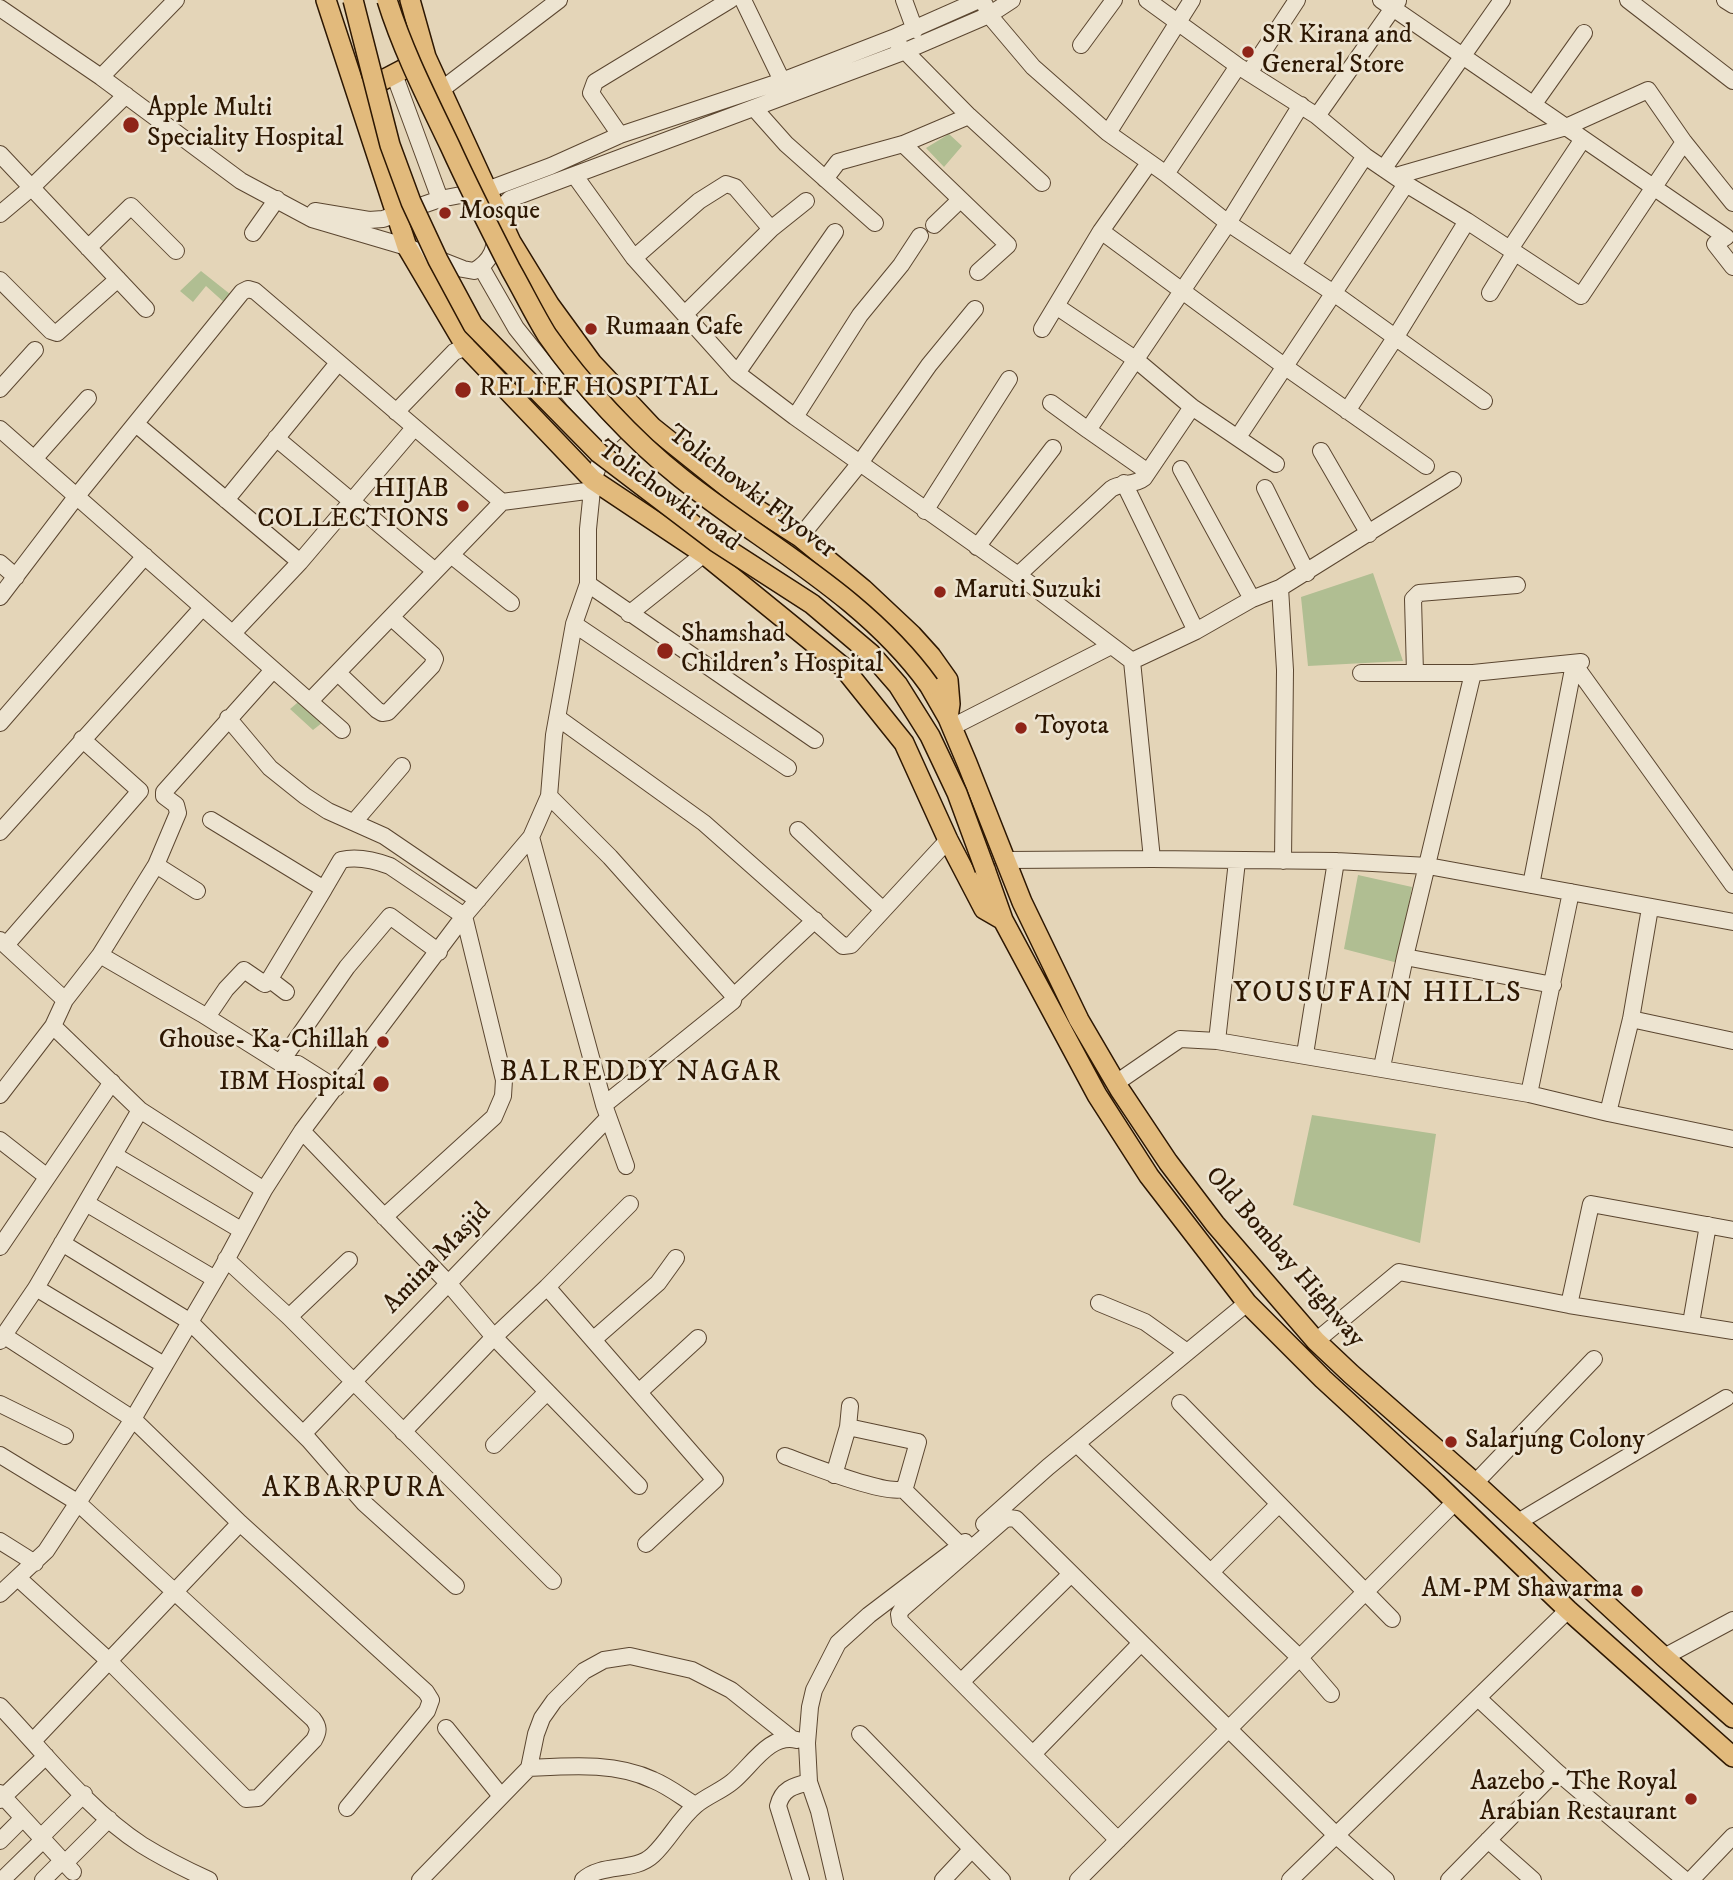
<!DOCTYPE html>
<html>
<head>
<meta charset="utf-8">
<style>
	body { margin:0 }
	canvas { display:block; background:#e4d5b8 }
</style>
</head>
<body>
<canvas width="1733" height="1880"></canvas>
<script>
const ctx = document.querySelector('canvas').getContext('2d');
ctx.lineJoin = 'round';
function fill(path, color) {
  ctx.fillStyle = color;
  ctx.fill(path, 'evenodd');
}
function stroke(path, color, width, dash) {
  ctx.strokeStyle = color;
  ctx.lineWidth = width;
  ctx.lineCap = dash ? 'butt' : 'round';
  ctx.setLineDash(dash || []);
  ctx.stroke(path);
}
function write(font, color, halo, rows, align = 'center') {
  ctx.font = font + ' "IM FELL DW Pica",serif';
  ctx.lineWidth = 5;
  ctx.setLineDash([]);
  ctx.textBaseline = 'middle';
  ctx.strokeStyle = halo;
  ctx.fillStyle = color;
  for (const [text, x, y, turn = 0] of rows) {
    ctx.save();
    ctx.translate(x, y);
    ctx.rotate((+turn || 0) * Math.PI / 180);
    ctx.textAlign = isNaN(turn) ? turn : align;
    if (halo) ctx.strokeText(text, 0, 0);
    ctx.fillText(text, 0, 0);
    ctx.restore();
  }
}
const green = new Path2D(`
	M 949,134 L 962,146 L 944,167 L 926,148 Z
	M 201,271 L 235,298 L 227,305 L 206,286 L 193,302 L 180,291 Z
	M 1373,573 L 1403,661 L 1308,666 L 1301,597 Z
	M 303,698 L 327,719 L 313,730 L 290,709 Z
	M 1358,875 L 1412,887 L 1398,963 L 1344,949 Z
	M 1312,1115 L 1436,1134 L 1420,1243 L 1293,1205 Z`);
const minor = new Path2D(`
	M 743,0 L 786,89
	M 904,0 L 915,30
	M 1147,0 L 1238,66 L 1317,116 L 1365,156 L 1406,184 L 1467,221 L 1581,296 L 1684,142
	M 1381,0 L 1726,237 L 1715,244 L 1733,267
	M 1628,0 L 1733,81
	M 1725,0 L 1733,5
	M 985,5 L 989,15 L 1033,67 L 1108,133 L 1166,174 L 1228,223 L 1335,294 L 1484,401
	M 0,8 L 101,77 L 241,181 L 312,219 L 407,247 L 463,269 L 474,271 C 510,250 484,223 510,199 L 903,52 L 989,15 L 1012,0
	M 898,44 L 969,116 L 1042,183
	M 1081,45 L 1114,0
	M 1249,73 L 1297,0
	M 394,74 L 440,199
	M 101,77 L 176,0
	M 441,90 L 559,0
	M 1533,105 L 1584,33
	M 754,108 L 786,144 L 875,223
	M 1317,116 L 1398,1
	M 1108,133 L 1192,0
	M 620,135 L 591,93 L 595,82 L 730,0
	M 903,144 L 1008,245 L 978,272
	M 0,154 L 146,309
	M 1384,168 L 1502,0
	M 1166,174 L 1238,66
	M 575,176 L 634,258 L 737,373 L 795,417 L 1018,575 L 1132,661 L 1152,859
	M 1396,176 L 1566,127 L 1648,90 L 1684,142 L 1733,203
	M 825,179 L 838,162 L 903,144 L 969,116
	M 315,211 L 369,220 L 383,219 L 440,199 L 487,190 L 551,166 L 620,135 L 782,81 L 893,38 L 979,0
	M 0,214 L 31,188 L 126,95
	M 934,225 L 960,200
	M 1101,231 L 1284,366 L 1426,466
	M 253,233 L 277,199
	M 88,248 L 131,206 L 176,251
	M 1510,249 L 1583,139
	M 634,258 L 699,201 L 726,184 L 735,187 L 771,229
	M 1293,265 L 1365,156
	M 481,267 L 516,328 L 573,399 L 609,438
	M 0,280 L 51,331 L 57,333 L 118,279
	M 1490,293 L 1515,252
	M 1056,306 L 1135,359 L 1192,407 L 1276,464
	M 685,314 L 771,229 L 806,201
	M 1042,329 L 1101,231 L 1149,163
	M 737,373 L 835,232
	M 0,389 L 35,350
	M 1051,403 L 1088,430 L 1228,223 L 1301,105
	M 1347,411 L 1395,338 L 1467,221
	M 396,412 L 454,352 L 466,347
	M 795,417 L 860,315 L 901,265 L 920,236
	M 136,424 L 300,562
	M 0,429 L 342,730
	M 1088,430 L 1148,472
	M 1238,437 L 1406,184
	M 276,438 L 435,571
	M 1321,451 L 1369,534
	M 34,459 L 88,398
	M 1181,469 L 1252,599
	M 1124,483 L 1196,631
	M 1265,488 L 1307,573
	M 226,500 L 338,363
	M 925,511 L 1009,379
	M 800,537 L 860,463 L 929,365 L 975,309
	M 977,547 L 1053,448
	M 451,555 L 511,603
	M 0,563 L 16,577
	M 1018,575 L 1111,489 C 1121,482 1134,486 1144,478 L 1192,407
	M 588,584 L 815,740
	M 1280,588 L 1285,670 L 1283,861
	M 0,597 L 76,497 L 242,292 L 248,289 L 255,291 L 502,502 L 594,490
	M 629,614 L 704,554
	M 574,624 L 788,768
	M 233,633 L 300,562 L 414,428
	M 1132,661 L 1196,631 L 1252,599 L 1280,588 L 1453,480
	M 1574,664 L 1733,885
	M 338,673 L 377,710 L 382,713 L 388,712 L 432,666 L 435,659 L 433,655 L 391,617
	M 1361,673 L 1473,673 L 1581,662
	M 1415,673 L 1413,599 L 1419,593 L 1517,585
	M 310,701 L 502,502
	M 228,718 L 270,768 L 305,796 L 328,811 L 384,836 L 478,900
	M 558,718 L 704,823 L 843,946 L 851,945 L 948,840
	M 0,723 L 145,556
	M 952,727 L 1111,646
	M 549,796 L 610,857 L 734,996
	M 354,822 L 402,766
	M 798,830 L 883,910
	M 0,832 L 202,608
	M 531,837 L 604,1105 L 626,1166
	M 1007,860 L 1152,859 L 1336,861 L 1428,866 L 1733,922
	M 156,865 L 197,891
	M 1531,885 L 1574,664
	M 324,889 L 341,860 C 358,856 374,860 390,866 L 464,916 L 504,1080 L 503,1096 L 494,1117 L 384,1217
	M 0,940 L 65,1000
	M 6,945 L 140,791 L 82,739
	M 100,955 L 202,1014 L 280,1063 L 298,1064 L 336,1088
	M 1405,957 L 1553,985
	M 269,979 L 286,992
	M 207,1017 L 226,989 L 244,970 L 263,983 L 265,984 L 268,982 L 324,889 L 211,820
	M 1631,1019 L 1733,1041
	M 53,1026 L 140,1110 L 264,1190
	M 1217,1041 L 1237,861
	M 1305,1054 L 1336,861
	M 280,1063 L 347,967 L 390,916 L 439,952
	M 1382,1067 L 1405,957 L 1473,673
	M 1116,1083 L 1180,1039 L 1217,1041 L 1529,1094 L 1608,1113 L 1733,1139
	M 1529,1094 L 1571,892
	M 0,1095 L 53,1026 L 65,1000 L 100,955 L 156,865 L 178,813 L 176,805 L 164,796 L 164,792 L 273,670
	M 604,1105 L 733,1001 L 734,996 L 815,920
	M 1608,1113 L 1631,1019 L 1650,908
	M 302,1131 L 449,1284 L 494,1337 L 639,1486
	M 0,1140 L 46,1176
	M 114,1155 L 241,1230
	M 86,1203 L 215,1279
	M 62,1243 L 189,1321 L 309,1440 L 364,1503 L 456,1586
	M 0,1247 L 112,1082
	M 226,1259 L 289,1317 L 553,1581
	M 547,1287 L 715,1480 L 646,1544
	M 36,1288 L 164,1365
	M 1099,1303 L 1145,1322 L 1187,1352
	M 1569,1305 L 1591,1204 L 1733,1230
	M 289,1317 L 349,1260
	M 1691,1323 L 1708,1225
	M 3,1335 L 133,1419 L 240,1523 L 426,1692 L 431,1700 L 427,1711 L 347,1808
	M 594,1339 L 658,1283 L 676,1258
	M 0,1341 L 36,1288 L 140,1110
	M 1316,1341 L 1399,1272 L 1569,1305 L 1733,1331
	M 639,1392 L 698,1338
	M 1180,1403 L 1392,1619
	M 0,1404 L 65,1436
	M 403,1432 L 494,1337 L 547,1287 L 630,1204
	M 303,1434 L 608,1118
	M 494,1445 L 547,1392
	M 1082,1449 L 1300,1658 L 1331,1694
	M 0,1455 L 77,1502 L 313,1719 C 319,1727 319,1731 314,1740 L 258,1798 L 246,1799 L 108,1660 L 18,1578
	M 785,1456 C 807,1464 884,1495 903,1489 L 906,1484 L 918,1442 L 848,1427 L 850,1406
	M 834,1475 L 848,1427
	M 1475,1483 L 1594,1359
	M 903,1489 L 960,1545
	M 1518,1522 L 1726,1398
	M 984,1524 L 1048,1467 L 1247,1303
	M 0,1541 L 35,1563
	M 1211,1572 L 1279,1504
	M 0,1594 L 46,1551 L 133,1419 L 223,1266 L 264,1190 L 302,1131 L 464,916 L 531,837 L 549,796 L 554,735 L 574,624 L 588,584 L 588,529 L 593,480 L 609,438 L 630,418
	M 1664,1657 L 1733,1620
	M 961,1682 L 1071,1574
	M 1479,1699 L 1556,1771 L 1685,1880
	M 0,1706 C 44,1752 88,1810 142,1845 C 163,1858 187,1870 209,1880
	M 446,1728 L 501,1796
	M 860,1734 L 1002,1880
	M 33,1741 L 240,1523
	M 1033,1754 L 1141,1643
	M 529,1768 C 570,1766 615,1762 653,1780 C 668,1786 682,1797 695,1805
	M 0,1793 L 73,1872
	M 0,1800 L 46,1756
	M 41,1837 L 84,1794
	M 1118,1840 L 900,1621 L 899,1614 L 902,1609 L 1004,1520 L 1009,1518 L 1016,1519 L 1337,1836 L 1386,1880
	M 1488,1840 L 1533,1880
	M 0,1841 L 23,1818
	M 65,1863 L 109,1819
	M 2,1880 L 43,1840
	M 43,1880 L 62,1861
	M 420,1880 L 529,1768 L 536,1734 L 542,1718 L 554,1701 L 584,1671 L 604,1660 L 630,1656 L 692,1670 L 731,1690 L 791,1738
	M 583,1880 C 603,1862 634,1873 653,1855 C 669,1840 679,1819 696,1805 C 707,1796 721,1791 732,1782 C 751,1767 769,1733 797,1740
	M 801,1880 L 778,1806 C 782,1789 793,1786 809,1782
	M 835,1880 L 819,1811 L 809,1782 L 807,1743 L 810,1707 L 814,1690 L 838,1643 L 869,1615 L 965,1542
	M 943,1880 L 972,1849
	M 1078,1880 L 1455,1502
	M 1290,1880 L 1568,1610
	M 1449,1880 L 1556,1771
	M 1691,1880 L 1733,1836`);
const major = new Path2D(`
	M 326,0 L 407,247 L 466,347 L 593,480 L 704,554 L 843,667 L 904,743 L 948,840 L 984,909 L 1003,920
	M 410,0 L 426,57 L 511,242 L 549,304 L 592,363 L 652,427 L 747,503 L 800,537 L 863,589 L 912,635 L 931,656 L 948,680 L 950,704 L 948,718
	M 362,91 L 425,58
	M 929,685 L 948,718 L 967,763 L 1022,902 L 1079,1020 L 1120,1090 L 1168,1162 L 1215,1224 L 1316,1341 L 1351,1374 L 1475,1483 L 1664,1657 L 1733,1718
	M 985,869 L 1003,920 L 1097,1095 L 1149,1176 L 1247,1303 L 1323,1379 L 1436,1483 L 1568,1610 L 1733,1757`);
const majorBridge = new Path2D(`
	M 353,0 L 390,145 L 411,202 L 438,260 L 473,325 L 599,453 L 716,542 L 812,604 L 871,654 L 898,685 L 930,736 L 957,793 L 985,869
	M 387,0 C 403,51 427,98 450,146 C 469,188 490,229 511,270 C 523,291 534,314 547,335 C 581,384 634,441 681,478 C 765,545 865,596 929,685`);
const markers = [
	[1248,52,7,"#8f2418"],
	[131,125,9,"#8f2418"],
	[445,213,7,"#8f2418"],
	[591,329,7,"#8f2418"],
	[463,390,9,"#8f2418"],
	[463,506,7,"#8f2418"],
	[940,592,7,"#8f2418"],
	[665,651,9,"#8f2418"],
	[1021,728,7,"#8f2418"],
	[383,1042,7,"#8f2418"],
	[381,1084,9,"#8f2418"],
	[1451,1442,7,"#8f2418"],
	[1637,1591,7,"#8f2418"],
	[1691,1799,7,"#8f2418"]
];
const poiNames = [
	["SR Kirana and",1262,37],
	["General Store",1262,67],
	["Apple Multi",147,110],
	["Speciality Hospital",147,140],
	["Mosque",459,213],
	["Rumaan Cafe",605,329],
	["RELIEF HOSPITAL",479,390],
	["HIJAB",449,491,"right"],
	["COLLECTIONS",449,521,"right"],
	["Maruti Suzuki",954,592],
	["Shamshad",681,636],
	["Children's Hospital",681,666],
	["Toyota",1035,728],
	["Ghouse- Ka-Chillah",369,1042,"right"],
	["IBM Hospital",365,1084,"right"],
	["Salarjung Colony",1465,1442],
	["AM-PM Shawarma",1623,1591,"right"],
	["Aazebo - The Royal",1677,1784,"right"],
	["Arabian Restaurant",1677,1814,"right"]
];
const streetNames = [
	["Tolichowki Flyover",751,493,37],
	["Tolichowki road",668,497,36],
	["Old Bombay Highway",1284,1258,49],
	["Amina Masjid",438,1259,-46]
];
const neighbourhoodNames = [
	["YOUSUFAIN HILLS",1378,995],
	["BALREDDY NAGAR",641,1074],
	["AKBARPURA",354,1490]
];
fill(green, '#b0be92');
stroke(minor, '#5b4630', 18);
stroke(major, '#2d1702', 22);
stroke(minor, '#ede4d1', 16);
stroke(major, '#e2ba7c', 19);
stroke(majorBridge, '#2d1702', 22, []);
stroke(majorBridge, '#e2ba7c', 19);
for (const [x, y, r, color] of markers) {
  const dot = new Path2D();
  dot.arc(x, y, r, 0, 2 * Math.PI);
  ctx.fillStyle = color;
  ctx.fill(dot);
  stroke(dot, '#ede4d1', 2.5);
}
write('26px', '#2d1702', '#ede4d1', poiNames, 'left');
write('26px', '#2d1702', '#ede4d1', streetNames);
ctx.letterSpacing = '2px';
write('28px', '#2d1702', '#ede4d1', neighbourhoodNames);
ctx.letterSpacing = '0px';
</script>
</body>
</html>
